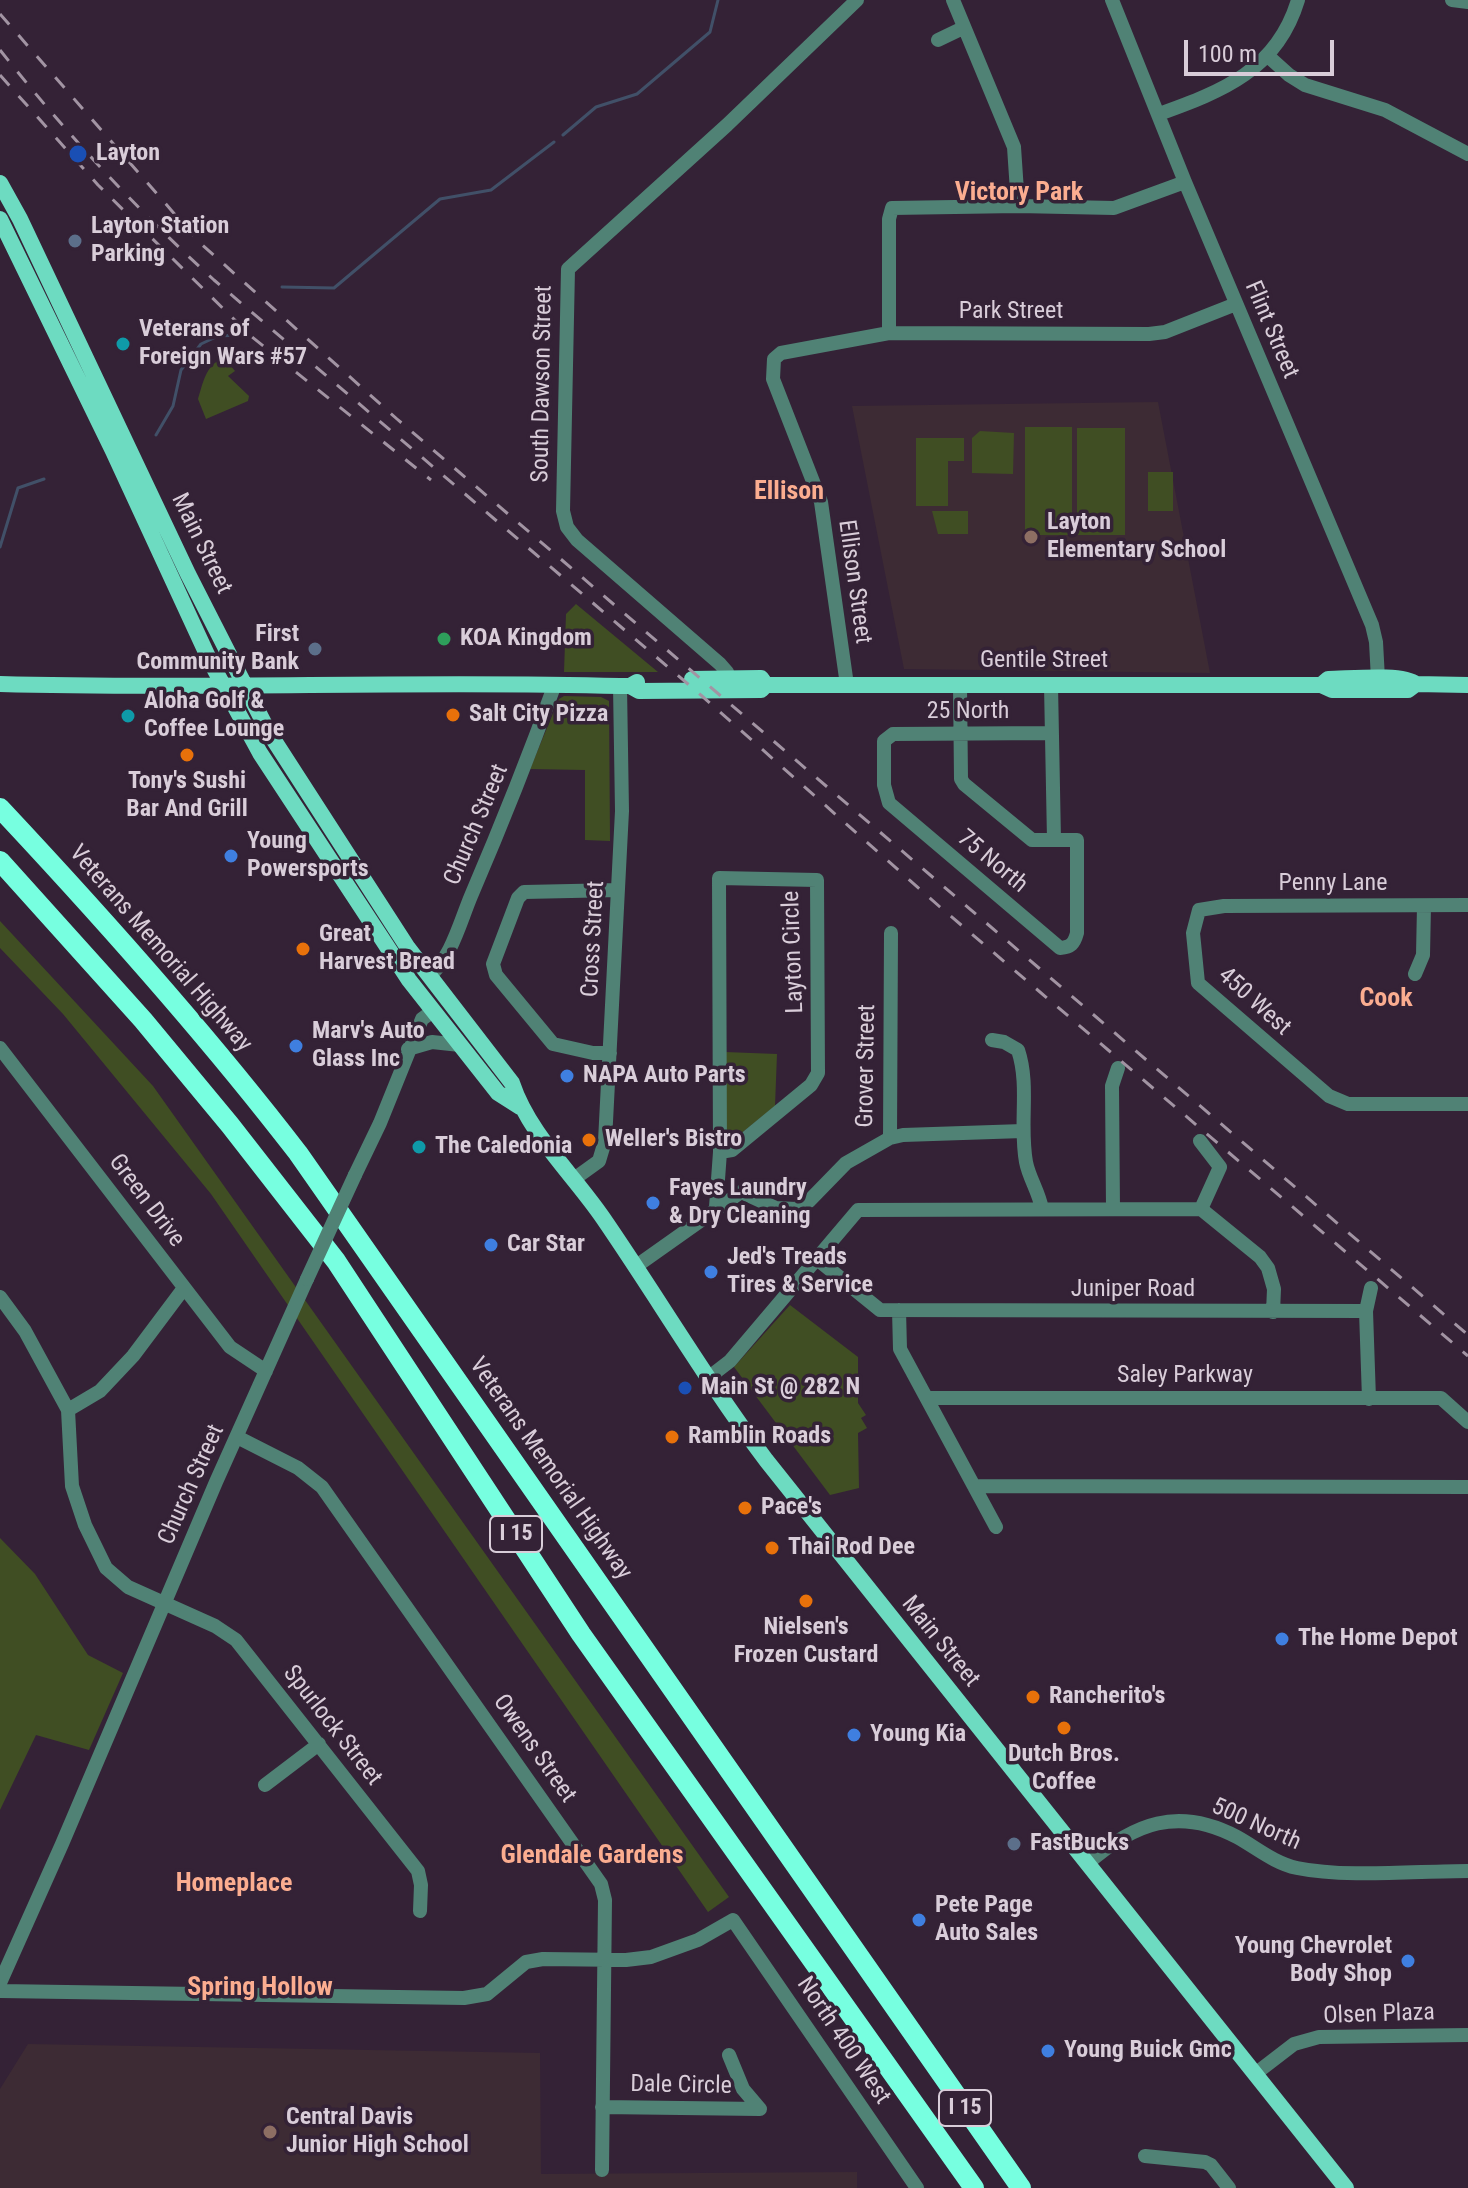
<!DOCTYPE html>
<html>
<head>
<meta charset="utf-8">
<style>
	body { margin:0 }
	#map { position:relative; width:1468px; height:2188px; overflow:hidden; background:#342236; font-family:"Roboto Condensed",sans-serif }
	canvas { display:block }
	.scale { position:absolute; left:1184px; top:40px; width:150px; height:36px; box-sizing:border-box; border:4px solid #d9cdd9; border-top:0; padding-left:10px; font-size:24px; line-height:28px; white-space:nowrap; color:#d9cdd9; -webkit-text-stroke:6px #342236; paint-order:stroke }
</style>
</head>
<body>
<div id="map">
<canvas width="1468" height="2188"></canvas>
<div class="scale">100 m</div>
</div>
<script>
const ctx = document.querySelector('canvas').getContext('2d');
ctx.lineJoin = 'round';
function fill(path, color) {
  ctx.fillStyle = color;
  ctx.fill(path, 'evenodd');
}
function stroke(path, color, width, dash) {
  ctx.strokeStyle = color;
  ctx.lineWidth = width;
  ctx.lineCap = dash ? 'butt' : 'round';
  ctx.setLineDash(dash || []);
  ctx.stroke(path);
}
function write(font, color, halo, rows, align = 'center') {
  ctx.font = font + ' "Roboto Condensed",sans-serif';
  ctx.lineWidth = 7;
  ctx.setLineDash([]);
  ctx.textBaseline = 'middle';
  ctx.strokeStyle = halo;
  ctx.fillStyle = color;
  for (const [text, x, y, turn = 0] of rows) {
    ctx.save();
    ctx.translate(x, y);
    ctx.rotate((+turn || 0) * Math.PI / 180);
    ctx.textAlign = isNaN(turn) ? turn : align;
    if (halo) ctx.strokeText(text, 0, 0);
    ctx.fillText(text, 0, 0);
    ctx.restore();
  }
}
const education = new Path2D(`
	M 1158,402 L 1210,673 L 904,669 L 852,406 Z
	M 28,2044 L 540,2053 L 541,2174 L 857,2172 L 857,2188 L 0,2188 L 0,2089 Z`);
const green = new Path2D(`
	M 222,359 L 234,359 L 230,365 L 235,371 L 228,376 L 249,396 L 248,401 L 206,419 L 198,399 C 203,383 206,365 222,359 Z
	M 1025,427 L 1072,427 L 1072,535 L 1025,535 Z
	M 1077,428 L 1125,428 L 1125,535 L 1077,535 Z
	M 980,431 L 1014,433 L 1013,474 L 972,473 L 972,438 Z
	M 916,438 L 964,438 L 964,461 L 948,461 L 948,506 L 916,506 Z
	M 1148,472 L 1173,472 L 1173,511 L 1148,511 Z
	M 932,511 L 968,511 L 968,534 L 938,534 Z
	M 576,604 L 658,672 L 564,672 L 566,614 Z
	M 564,696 L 601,697 L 609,701 L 610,841 L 585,840 L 585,770 L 530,769 L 559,699 Z
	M 0,921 L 153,1086 L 729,1897 L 708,1912 L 211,1194 L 63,1014 L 0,948 Z
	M 725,1052 L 777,1054 L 775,1106 L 733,1140 L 727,1141 L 724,1138 Z
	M 790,1305 L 858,1357 L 858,1403 L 866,1415 L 861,1418 L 867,1428 L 858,1433 L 859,1488 L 830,1495 L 734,1367 Z
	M 0,1538 L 35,1574 L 88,1655 L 123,1673 L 89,1750 L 36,1735 L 0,1810 Z`);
const stream = new Path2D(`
	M 563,135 L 596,107 L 637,94 L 710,32 L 718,0
	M 282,287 L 334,288 L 440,199 L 491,190 L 554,142
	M 156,435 L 173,406 L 181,370 L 201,344 L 218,336 L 239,335
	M 0,547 L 18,488 L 44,479`);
const minor = new Path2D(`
	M 953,0 L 1014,147 L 1018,206
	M 1112,0 L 1185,182 L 1372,625 L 1376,642 L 1378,679
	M 1452,0 L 1468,2
	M 938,40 L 963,28
	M 1269,57 L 1289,75 L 1305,85 L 1385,110 L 1468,154
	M 1159,114 C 1223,91 1277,70 1298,0
	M 889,333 L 889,219 L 892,208 L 1018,206 L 1114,208 L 1185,182
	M 728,678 L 727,672 L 720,664 L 577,540 L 567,527 L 563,511 L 568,269 L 727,125 L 857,0
	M 847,685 L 821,502 L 773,379 L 774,359 L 781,353 L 889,333 L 1149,334 L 1165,332 L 1236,304
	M 960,685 L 961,779 L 964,784 L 1032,840 L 1077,840 L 1077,933 C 1074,944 1071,947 1060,948 L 889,803 L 884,785 L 884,741 L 893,734 L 1051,733
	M 1051,685 L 1054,840
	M 1468,905 L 1224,906 L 1199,910 L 1193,933 L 1198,983 L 1329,1096 L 1348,1104 L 1468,1104
	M 1415,974 L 1423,955 L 1424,906
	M 429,976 C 451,959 460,922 471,896 C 501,826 529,756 555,684
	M 992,1040 L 1004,1042 L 1018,1050 C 1030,1086 1019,1124 1026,1162 C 1029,1178 1039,1192 1042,1209
	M 0,1048 L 230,1347 L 266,1371
	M 408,1049 L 432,1042 L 460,1045
	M 610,1053 L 593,1053 L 553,1044 L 496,975 L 493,964 L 518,898 L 524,892 L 618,890
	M 890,1138 L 903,1135 L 1023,1131
	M 1200,1141 L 1220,1167 L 1201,1209
	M 355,1175 L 380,1123 L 422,1019 L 433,1011
	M 574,1179 L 599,1161 L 605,1141 L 622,811 L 620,686
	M 716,1207 L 720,1152 L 719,878 L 817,880 L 818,1073 L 811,1085 L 732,1150 L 720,1152
	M 1113,1209 L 1112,1086 L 1118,1068
	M 817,1259 L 880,1310 L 1366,1311
	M 635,1267 L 741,1192 L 776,1208 L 796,1209 L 809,1201 L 846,1163 L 890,1138 L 891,933
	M 0,1297 L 25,1331 L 68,1410 L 72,1486 L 85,1525 L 106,1568 L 128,1587 L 215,1626 L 236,1640 L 418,1871 L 421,1885 L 420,1911
	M 899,1310 L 900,1349 L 996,1527
	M 708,1378 L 730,1361 L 858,1210 L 1201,1209 L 1260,1257 L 1268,1268 L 1274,1289 L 1273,1312
	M 928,1398 L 1441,1398 L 1468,1422
	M 1369,1399 L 1366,1311 L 1371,1288
	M 68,1410 L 100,1391 L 133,1356 L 184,1288
	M 237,1437 L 298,1468 L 322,1487 L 601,1884 L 605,1900 L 602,2170
	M 974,1486 L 1468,1487
	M 265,1785 L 319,1744
	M 1087,1864 C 1134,1823 1178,1806 1237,1837 C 1257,1848 1274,1863 1297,1868 C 1345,1878 1417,1871 1468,1871
	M 0,1983 L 62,1844 L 216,1482 L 307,1279
	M 0,1991 L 464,1998 L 487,1994 L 526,1962 L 543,1959 L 626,1960 L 651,1957 L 698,1940 L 733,1920 L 917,2188
	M 729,2055 L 743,2089 L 760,2109
	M 1255,2074 L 1294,2044 L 1319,2037 L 1468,2035
	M 602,2107 L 760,2109
	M 1145,2156 L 1205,2162 L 1211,2165 L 1229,2188`);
const major = new Path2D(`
	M 0,183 L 20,219 L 188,574 L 268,731 L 408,948 L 512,1083 C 529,1134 573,1174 603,1218 C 658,1298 708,1383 766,1460 L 1346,2188
	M 0,219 L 113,451 L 210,661 L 260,753 L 409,980 L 498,1093 L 520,1107
	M 692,679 L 761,678 L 766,685
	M 0,684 C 207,690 413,680 620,686 L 630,686 L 637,682
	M 1321,685 L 1328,679 C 1348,679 1402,673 1416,684 L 1468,685
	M 630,686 L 639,691 L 761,690 L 766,685 L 1321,685 L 1332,690 L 1408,690 L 1416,684`);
const highway = new Path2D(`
	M 0,808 C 104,919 205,1032 298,1153 L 1021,2188
	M 0,861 L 143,1020 L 230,1125 L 336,1261 L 581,1634 L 974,2188`);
const rail = new Path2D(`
	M 0,14 L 199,242 L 397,419 L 1468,1335
	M 0,50 C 64,131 138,211 214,280 L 702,696 L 940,907 L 1468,1356
	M 0,75 L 98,185 L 252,337 L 431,480`);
const minorBridge = new Path2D(`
	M 307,1279 L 355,1175`);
const markers = [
	[78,154,10,"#1a4fb4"],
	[75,241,8,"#5c6f8a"],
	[123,344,8,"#0f9aa8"],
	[1031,537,8,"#8d6e63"],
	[444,639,8,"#2e9e5b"],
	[315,649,8,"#5c6f8a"],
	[453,715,8,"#e8710a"],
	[128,716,8,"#0f9aa8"],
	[187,755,8,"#e8710a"],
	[231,856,8,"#3f7fe0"],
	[303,949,8,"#e8710a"],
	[296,1046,8,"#3f7fe0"],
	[567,1076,8,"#3f7fe0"],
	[589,1140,8,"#e8710a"],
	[419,1147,8,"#0f9aa8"],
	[653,1203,8,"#3f7fe0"],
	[491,1245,8,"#3f7fe0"],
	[711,1272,8,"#3f7fe0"],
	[685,1388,8,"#1a4fb4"],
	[672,1437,8,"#e8710a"],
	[745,1508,8,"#e8710a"],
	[772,1548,8,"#e8710a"],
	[806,1601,8,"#e8710a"],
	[1282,1639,8,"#3f7fe0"],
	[1033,1697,8,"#e8710a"],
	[1064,1728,8,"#e8710a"],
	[854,1735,8,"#3f7fe0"],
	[1014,1844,8,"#5c6f8a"],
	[919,1920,8,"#3f7fe0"],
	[1408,1961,8,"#3f7fe0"],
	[1048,2051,8,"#3f7fe0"],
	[270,2132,8,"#8d6e63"]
];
const shields = [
	[516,1534,52],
	[965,2108,52]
];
const shieldNames = [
	["I 15",516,1534],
	["I 15",965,2108]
];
const poiNames = [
	["Layton",96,154],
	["Layton Station",91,227],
	["Parking",91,255],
	["Veterans of",139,330],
	["Foreign Wars #57",139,358],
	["Layton",1047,523],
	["Elementary School",1047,551],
	["First",299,635,"right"],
	["Community Bank",299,663,"right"],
	["KOA Kingdom",460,639],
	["Aloha Golf &",144,702],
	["Coffee Lounge",144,730],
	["Salt City Pizza",469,715],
	["Tony's Sushi",187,782,"center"],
	["Bar And Grill",187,810,"center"],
	["Young",247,842],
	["Powersports",247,870],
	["Great",319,935],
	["Harvest Bread",319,963],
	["Marv's Auto",312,1032],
	["Glass Inc",312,1060],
	["NAPA Auto Parts",583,1076],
	["Weller's Bistro",605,1140],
	["The Caledonia",435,1147],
	["Fayes Laundry",669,1189],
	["& Dry Cleaning",669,1217],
	["Car Star",507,1245],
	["Jed's Treads",727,1258],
	["Tires & Service",727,1286],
	["Main St @ 282 N",701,1388],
	["Ramblin Roads",688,1437],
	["Pace's",761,1508],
	["Thai Rod Dee",788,1548],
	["Nielsen's",806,1628,"center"],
	["Frozen Custard",806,1656,"center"],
	["The Home Depot",1298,1639],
	["Rancherito's",1049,1697],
	["Young Kia",870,1735],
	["Dutch Bros.",1064,1755,"center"],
	["Coffee",1064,1783,"center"],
	["FastBucks",1030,1844],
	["Pete Page",935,1906],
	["Auto Sales",935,1934],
	["Young Chevrolet",1392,1947,"right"],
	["Body Shop",1392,1975,"right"],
	["Young Buick Gmc",1064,2051],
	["Central Davis",286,2118],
	["Junior High School",286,2146]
];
const streetNames = [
	["Park Street",1011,312],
	["Flint Street",1271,330,67],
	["South Dawson Street",543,384,-89],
	["Main Street",201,544,64],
	["Ellison Street",854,582,82],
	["Gentile Street",1044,661],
	["25 North",968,712],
	["Church Street",477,825,-67],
	["75 North",992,862,40],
	["Penny Lane",1333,884],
	["Cross Street",594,939,-87],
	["Veterans Memorial Highway",160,949,49],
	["Layton Circle",794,952,-92],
	["450 West",1254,1002,42],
	["Grover Street",867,1066,-89],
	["Green Drive",146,1201,53],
	["Juniper Road",1133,1290],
	["Saley Parkway",1185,1376],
	["Veterans Memorial Highway",550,1469,55],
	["Church Street",192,1485,-66],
	["Main Street",940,1642,51],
	["Spurlock Street",332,1726,52],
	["Owens Street",534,1749,55],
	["500 North",1256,1825,24],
	["Olsen Plaza",1379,2015,-2],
	["North 400 West",843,2041,56],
	["Dale Circle",681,2086,1]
];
const neighbourhoodNames = [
	["Victory Park",1019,193],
	["Ellison",789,492],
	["Cook",1386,999],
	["Glendale Gardens",592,1856],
	["Homeplace",234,1884],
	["Spring Hollow",260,1988]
];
fill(education, '#3d2b34');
fill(green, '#404e23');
stroke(stream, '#415068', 3);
stroke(minor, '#508275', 14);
stroke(major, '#6ddbc1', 16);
stroke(highway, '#77ffe0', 20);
stroke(rail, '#a294a3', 3, [14, 14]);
stroke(minorBridge, '#508275', 14);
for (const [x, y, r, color] of markers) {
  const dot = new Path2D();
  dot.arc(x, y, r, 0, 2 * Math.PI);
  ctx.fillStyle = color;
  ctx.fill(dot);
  stroke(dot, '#342236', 3);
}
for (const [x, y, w] of shields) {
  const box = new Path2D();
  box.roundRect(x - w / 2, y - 18, w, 36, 6);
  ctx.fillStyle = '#342236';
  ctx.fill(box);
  stroke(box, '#d9cdd9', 2);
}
write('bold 22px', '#d9cdd9', null, shieldNames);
write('bold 24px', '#d9cdd9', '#342236', poiNames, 'left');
write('24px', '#d9cdd9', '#342236', streetNames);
write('bold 26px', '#fbad90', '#342236', neighbourhoodNames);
</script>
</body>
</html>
